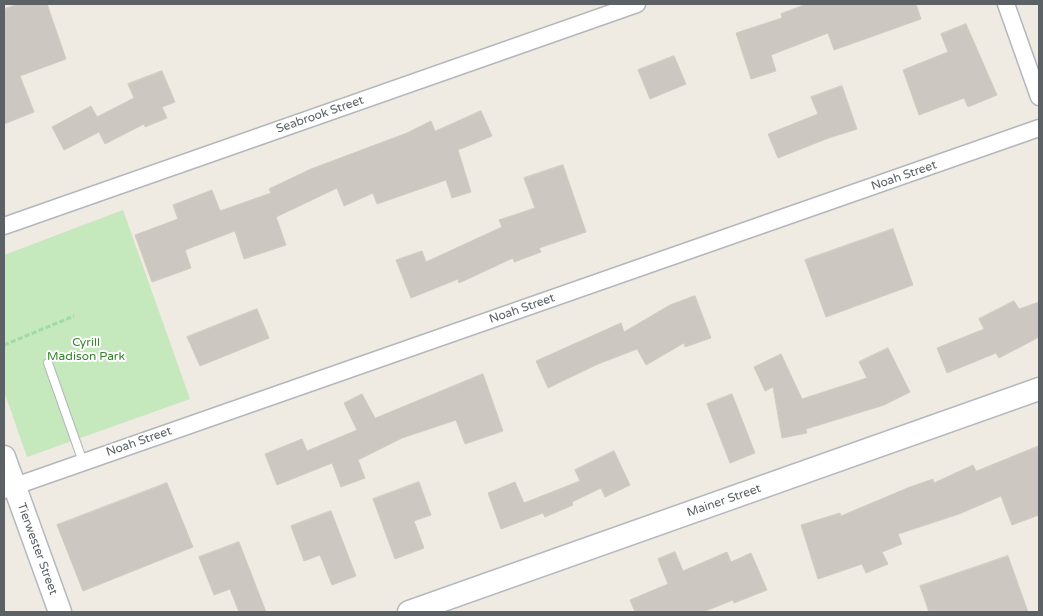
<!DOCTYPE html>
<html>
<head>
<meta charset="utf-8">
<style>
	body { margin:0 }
	#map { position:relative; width:1043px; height:616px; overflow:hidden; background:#efeae2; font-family:"Varela Round",sans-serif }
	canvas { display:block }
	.frame { position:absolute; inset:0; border:5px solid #5b6164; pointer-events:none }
</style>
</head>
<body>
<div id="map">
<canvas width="1043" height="616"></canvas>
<div class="frame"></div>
</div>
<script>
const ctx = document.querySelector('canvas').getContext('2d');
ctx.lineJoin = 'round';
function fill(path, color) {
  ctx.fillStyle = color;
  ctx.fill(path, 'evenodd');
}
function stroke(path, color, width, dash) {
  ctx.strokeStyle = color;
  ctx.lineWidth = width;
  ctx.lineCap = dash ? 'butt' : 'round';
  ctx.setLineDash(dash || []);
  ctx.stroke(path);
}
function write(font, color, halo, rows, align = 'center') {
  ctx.font = font + ' "Varela Round",sans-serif';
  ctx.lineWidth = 4;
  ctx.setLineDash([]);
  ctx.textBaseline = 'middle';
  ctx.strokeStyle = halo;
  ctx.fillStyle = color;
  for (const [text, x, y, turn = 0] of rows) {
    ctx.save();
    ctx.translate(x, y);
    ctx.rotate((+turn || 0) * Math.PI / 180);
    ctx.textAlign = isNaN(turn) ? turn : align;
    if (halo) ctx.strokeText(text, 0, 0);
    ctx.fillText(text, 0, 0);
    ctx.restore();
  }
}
const green = new Path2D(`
	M 123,210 L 190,399 L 27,457 L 4,391 L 4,255 Z`);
const building = new Path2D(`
	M 20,4 L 47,4 L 66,59 L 20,76 L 34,112 L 4,124 L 4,9 Z
	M 807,4 L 916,4 L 921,19 L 834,50 L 828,33 L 771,55 L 776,71 L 751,79 L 736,33 L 782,18 L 781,14 Z
	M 966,24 L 997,95 L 968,107 L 964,98 L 919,115 L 903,70 L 948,52 L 941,34 Z
	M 674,56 L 686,84 L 650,99 L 638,70 Z
	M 162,71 L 175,102 L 162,107 L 167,118 L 145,127 L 144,124 L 105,144 L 99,132 L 64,150 L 52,127 L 91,106 L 97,117 L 134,98 L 128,84 Z
	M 842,86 L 857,129 L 826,139 L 778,158 L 768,134 L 818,114 L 811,97 Z
	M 481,111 L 492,136 L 458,150 L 471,192 L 452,198 L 446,180 L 377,204 L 373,193 L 344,206 L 337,188 L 276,217 L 286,245 L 244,259 L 235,231 L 185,250 L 191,268 L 152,282 L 135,235 L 178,219 L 173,205 L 212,190 L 220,211 L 271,193 L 269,189 L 311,169 L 407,133 L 431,121 L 435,131 Z
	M 563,165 L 586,232 L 539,248 L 541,252 L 514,262 L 513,258 L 459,283 L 458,279 L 411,298 L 396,260 L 422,251 L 426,262 L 502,227 L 499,220 L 535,208 L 524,178 Z
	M 893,229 L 913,285 L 826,317 L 805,260 Z
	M 695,296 L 711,338 L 685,347 L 684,343 L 646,365 L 637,349 L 598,364 L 548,388 L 536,361 L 621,323 L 624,332 L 670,305 Z
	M 1014,301 L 1019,309 L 1039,302 L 1039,337 L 999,358 L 996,353 L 947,373 L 937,348 L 984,329 L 979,319 Z
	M 257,309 L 269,338 L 200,366 L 187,337 Z
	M 888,348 L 910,392 L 884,405 L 806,429 L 807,433 L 782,438 L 773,387 L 765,391 L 754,367 L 781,354 L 802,399 L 867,378 L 859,362 Z
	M 483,374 L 503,431 L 465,444 L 456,420 L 402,438 L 358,460 L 365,478 L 341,487 L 332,463 L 277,485 L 265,454 L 302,439 L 307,451 L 357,430 L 344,403 L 362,394 L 375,418 Z
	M 732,394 L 755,453 L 730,463 L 707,404 Z
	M 1039,446 L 1039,515 L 1012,525 L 1001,496 L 959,514 L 898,534 L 902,544 L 882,552 L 888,564 L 866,573 L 862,564 L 818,579 L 801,525 L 840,513 L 841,516 L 910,487 L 933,479 L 934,483 L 973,465 L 976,471 Z
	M 614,451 L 630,485 L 605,497 L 601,488 L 572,502 L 573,505 L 545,517 L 543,513 L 501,529 L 488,493 L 515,482 L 524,503 L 580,481 L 575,470 Z
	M 419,482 L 431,515 L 414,521 L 424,548 L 395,559 L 373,499 Z
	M 167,483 L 193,547 L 83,591 L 57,525 Z
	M 331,511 L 356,576 L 332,585 L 320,555 L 304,561 L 291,526 Z
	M 239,542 L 266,612 L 239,612 L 230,589 L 214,595 L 199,557 Z
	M 675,552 L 683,571 L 727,552 L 731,562 L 751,553 L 767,590 L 734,603 L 733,600 L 703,612 L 635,612 L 630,600 L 668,584 L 658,559 Z
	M 1008,556 L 1028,612 L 929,612 L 920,586 Z`);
const path = new Path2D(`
	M 4,345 L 74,316`);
const lane = new Path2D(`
	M 48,363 L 83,462`);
const street = new Path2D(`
	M 1006,4 L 1039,97
	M 4,226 L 637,4
	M 4,490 L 1039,128`);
const secondary = new Path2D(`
	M 4,457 L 60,612
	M 409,612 L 1039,389`);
const streetNames = [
	["Seabrook Street",320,115,-19],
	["Noah Street",904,176,-19],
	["Noah Street",522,309,-19],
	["Noah Street",139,442,-19],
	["Mainer Street",724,501,-19],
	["Tierwester Street",37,549,70]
];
const parkNames = [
	["Cyrill",86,343],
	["Madison Park",86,357]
];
fill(green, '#c5e8bd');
fill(building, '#ccc7c1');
stroke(building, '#d4cac0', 1);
stroke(lane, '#b3b7bb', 10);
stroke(street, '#b3b7bb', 19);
stroke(secondary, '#b4b9be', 25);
stroke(path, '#9fdba4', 3, [5, 2.5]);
stroke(lane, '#fff', 8);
stroke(street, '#fff', 16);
stroke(secondary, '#fff', 22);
write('12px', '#5b6164', '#fff', streetNames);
write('12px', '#39812e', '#fff', parkNames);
</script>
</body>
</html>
